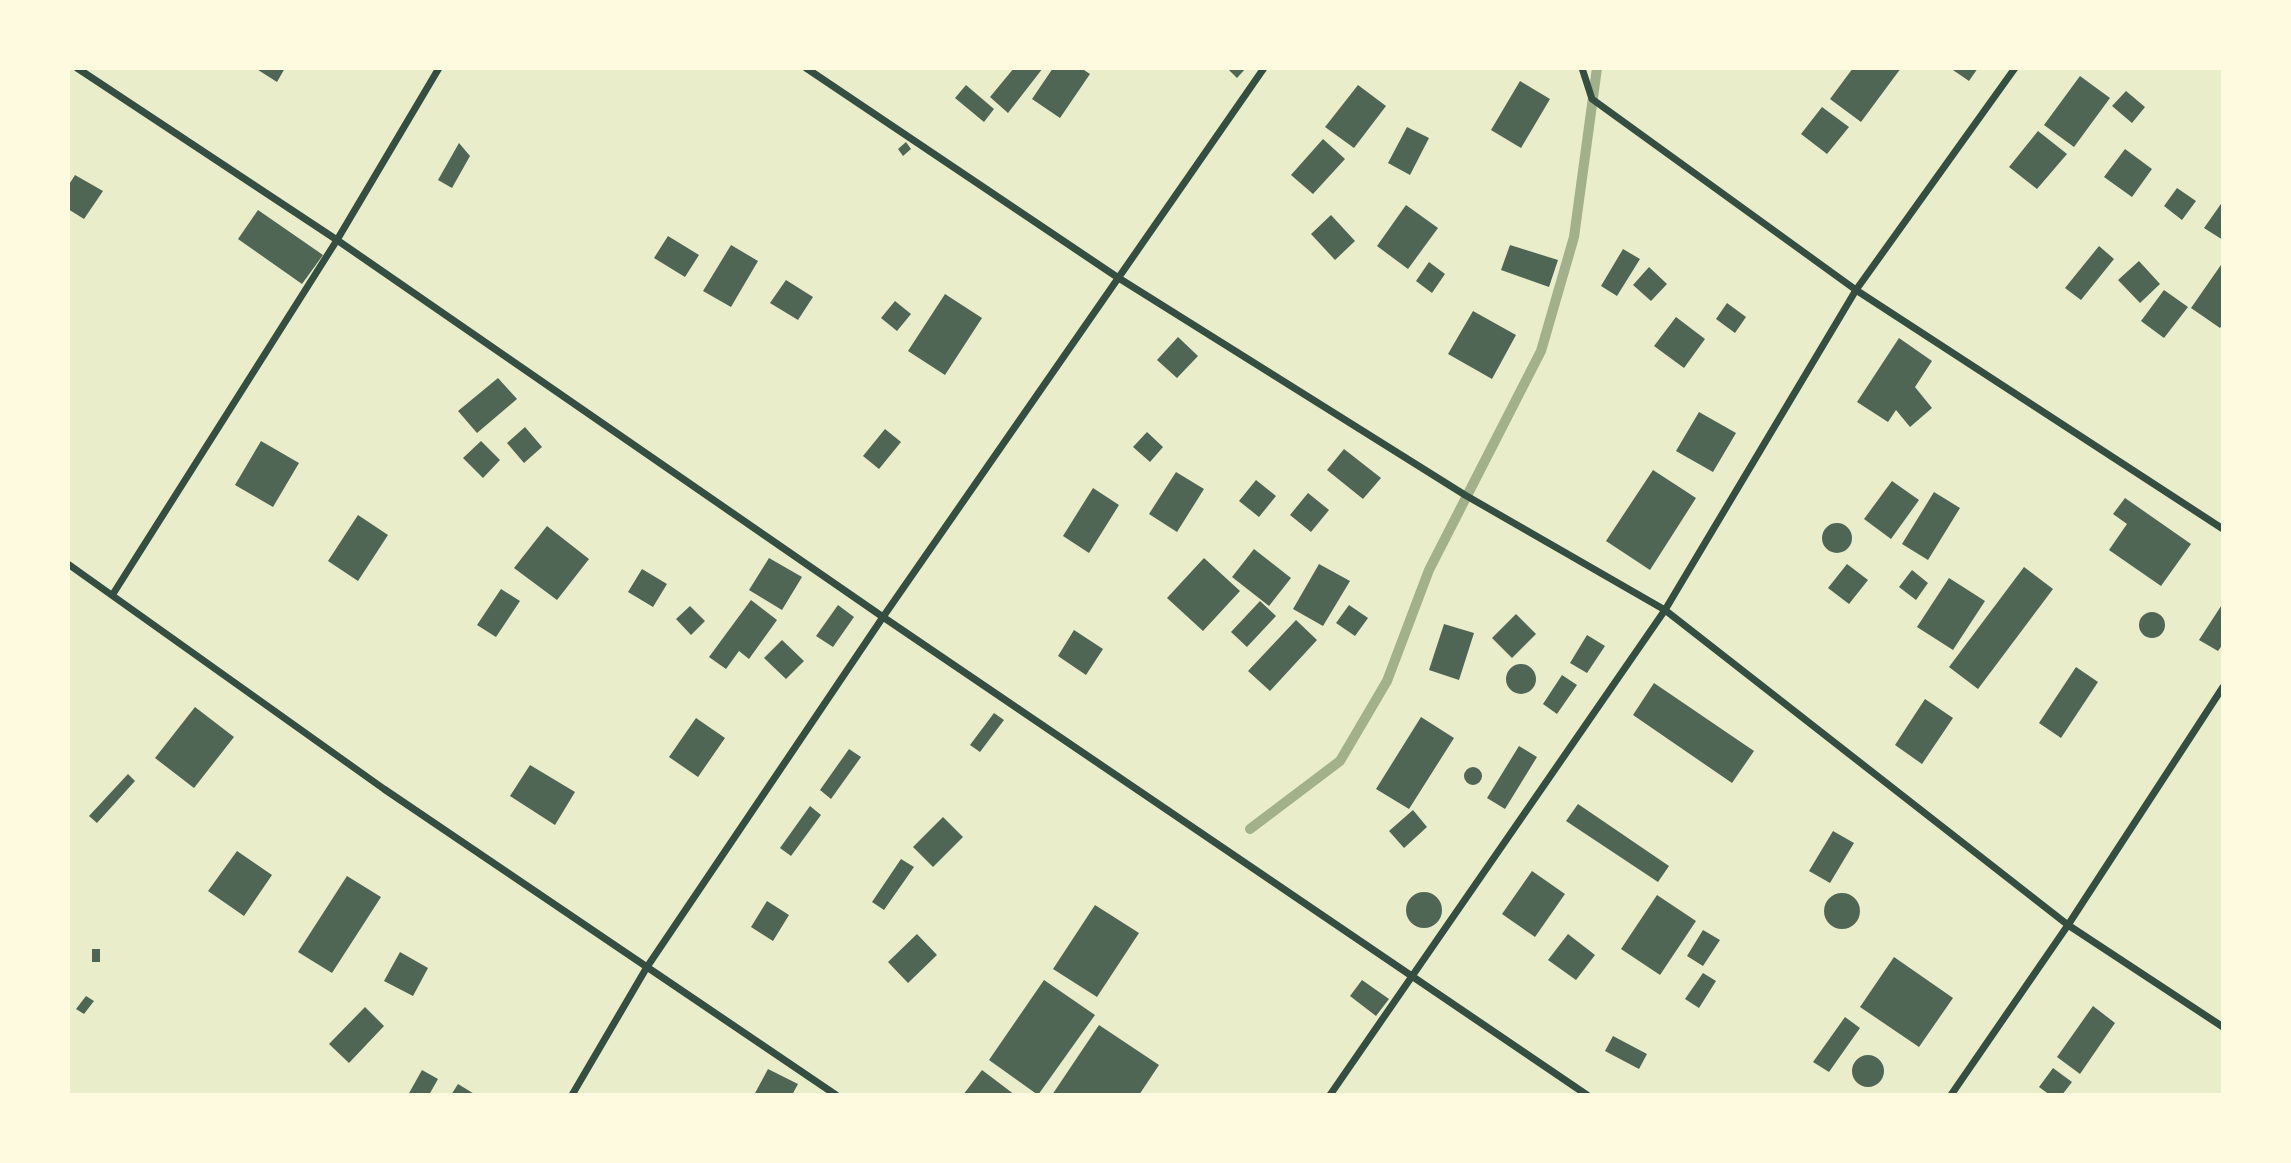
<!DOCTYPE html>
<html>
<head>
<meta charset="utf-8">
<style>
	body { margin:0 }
	#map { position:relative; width:2291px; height:1163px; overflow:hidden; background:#e9edc9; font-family:"IBM Plex Sans",sans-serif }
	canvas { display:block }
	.frame { position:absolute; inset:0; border:70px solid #fefae0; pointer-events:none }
</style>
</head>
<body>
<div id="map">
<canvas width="2291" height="1163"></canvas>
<div class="frame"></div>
</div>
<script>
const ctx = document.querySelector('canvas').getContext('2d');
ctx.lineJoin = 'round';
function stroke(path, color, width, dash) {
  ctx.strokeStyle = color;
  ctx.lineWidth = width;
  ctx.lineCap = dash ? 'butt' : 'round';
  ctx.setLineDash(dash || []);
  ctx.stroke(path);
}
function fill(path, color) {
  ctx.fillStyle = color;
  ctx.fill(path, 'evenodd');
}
const stream = new Path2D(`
	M 1250,829 L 1340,761 L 1387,681 L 1429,570 L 1541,351 L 1574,237 L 1597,68`);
const building = new Path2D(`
	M 255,68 L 285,68 L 277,82 Z
	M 1014,68 L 1043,68 L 1008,113 L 990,97 Z
	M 1053,68 L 1081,68 L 1090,74 L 1060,118 L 1032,99 Z
	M 1227,68 L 1246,68 L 1237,78 Z
	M 1853,68 L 1901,68 L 1861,122 L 1830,99 Z
	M 1950,68 L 1978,68 L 1969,81 Z
	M 2080,76 L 2110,98 L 2074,147 L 2044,125 Z
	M 1520,81 L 1550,99 L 1521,148 L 1491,130 Z
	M 966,85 L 994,109 L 984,122 L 955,98 Z
	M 1358,85 L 1386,106 L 1354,148 L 1325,127 Z
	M 2126,91 L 2145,107 L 2132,123 L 2112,106 Z
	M 1822,107 L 1849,127 L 1827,154 L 1801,134 Z
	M 1407,127 L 1429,138 L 1410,175 L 1388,163 Z
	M 2038,131 L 2067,154 L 2037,189 L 2009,167 Z
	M 1323,139 L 1345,159 L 1313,194 L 1291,175 Z
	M 906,142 L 911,149 L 903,156 L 898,149 Z
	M 459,143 L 470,156 L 452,188 L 438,180 Z
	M 2125,149 L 2152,169 L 2132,197 L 2104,177 Z
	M 75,175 L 103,191 L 84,219 L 68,209 L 68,186 Z
	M 2177,188 L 2196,201 L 2182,220 L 2164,206 Z
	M 2223,201 L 2223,240 L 2204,228 Z
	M 1406,205 L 1438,228 L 1408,269 L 1377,246 Z
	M 258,210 L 323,255 L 302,284 L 238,239 Z
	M 1331,215 L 1355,241 L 1335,260 L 1311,234 Z
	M 668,236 L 699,255 L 685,277 L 654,258 Z
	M 731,245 L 758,261 L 731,307 L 703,291 Z
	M 1510,245 L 1558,260 L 1549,287 L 1501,270 Z
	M 2099,246 L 2114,259 L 2081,300 L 2065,288 Z
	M 1623,249 L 1640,259 L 1617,296 L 1601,286 Z
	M 2139,261 L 2160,284 L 2140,303 L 2118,280 Z
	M 1429,262 L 1445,274 L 1432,293 L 1416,281 Z
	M 2223,262 L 2223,324 L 2220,328 L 2191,308 Z
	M 1649,267 L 1667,284 L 1651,301 L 1633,285 Z
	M 786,280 L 813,297 L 798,320 L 770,303 Z
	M 2164,290 L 2188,307 L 2164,338 L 2141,321 Z
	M 945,294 L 982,318 L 945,375 L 908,351 Z
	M 895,301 L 911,314 L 897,331 L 881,318 Z
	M 1727,303 L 1746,317 L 1735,333 L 1716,319 Z
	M 1473,311 L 1516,335 L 1492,379 L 1448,354 Z
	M 1676,317 L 1705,339 L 1684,368 L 1654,346 Z
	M 1178,337 L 1198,356 L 1177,378 L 1157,360 Z
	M 1899,338 L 1932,361 L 1915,387 L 1932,408 L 1910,427 L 1896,410 L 1888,422 L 1857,402 Z
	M 498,378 L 517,399 L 477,433 L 458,411 Z
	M 1699,412 L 1736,433 L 1713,472 L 1676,451 Z
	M 525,427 L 542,447 L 524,463 L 507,443 Z
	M 885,429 L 901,442 L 879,469 L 863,456 Z
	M 1147,432 L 1163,447 L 1150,462 L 1133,447 Z
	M 261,441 L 299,463 L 273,507 L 235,485 Z
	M 481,441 L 500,460 L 483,478 L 463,458 Z
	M 1344,449 L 1381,478 L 1363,499 L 1327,470 Z
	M 1653,470 L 1696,498 L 1650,570 L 1606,541 Z
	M 1176,472 L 1204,489 L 1177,532 L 1149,514 Z
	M 1256,480 L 1276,496 L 1259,517 L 1239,501 Z
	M 1892,481 L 1919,500 L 1891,539 L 1864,519 Z
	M 1093,488 L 1119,505 L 1089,553 L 1063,536 Z
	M 1934,492 L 1960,508 L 1928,560 L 1902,544 Z
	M 1308,493 L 1329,510 L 1311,532 L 1290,515 Z
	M 2125,498 L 2191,544 L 2161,586 L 2109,550 L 2127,524 L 2113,514 Z
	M 358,515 L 388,535 L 358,581 L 328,561 Z
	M1822 538a15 15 0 1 1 30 0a15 15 0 1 1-30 0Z
	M 547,526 L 589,559 L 557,600 L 514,568 Z
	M 1254,549 L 1291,578 L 1269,606 L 1232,577 Z
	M 769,558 L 802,577 L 782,610 L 749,590 Z
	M 1204,558 L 1240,591 L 1203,631 L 1167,598 Z
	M 1319,564 L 1350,581 L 1323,626 L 1293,609 Z
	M 1847,564 L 1868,580 L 1849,604 L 1828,588 Z
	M 2024,567 L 2053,589 L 1978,689 L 1949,667 Z
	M 642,569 L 667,584 L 653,607 L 628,592 Z
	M 1912,570 L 1928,583 L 1916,600 L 1899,587 Z
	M 1949,578 L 1985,601 L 1953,650 L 1917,627 Z
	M 501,589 L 520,601 L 496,637 L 477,625 Z
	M 751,600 L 777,620 L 749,659 L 739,651 L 726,669 L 709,657 Z
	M 1260,601 L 1276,616 L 1247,647 L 1231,632 Z
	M 2223,603 L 2223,644 L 2218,651 L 2199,640 Z
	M 838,605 L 854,617 L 833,647 L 816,636 Z
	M 1349,605 L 1368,618 L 1355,636 L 1336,623 Z
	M 690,606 L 705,621 L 691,635 L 676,619 Z
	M2139 625a13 13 0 1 1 26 0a13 13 0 1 1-26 0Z
	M 1516,614 L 1536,634 L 1512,658 L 1492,638 Z
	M 1296,620 L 1317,640 L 1270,691 L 1248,671 Z
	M 1444,624 L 1474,633 L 1459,680 L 1429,670 Z
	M 1074,630 L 1103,649 L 1086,675 L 1058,656 Z
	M 1587,635 L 1605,646 L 1587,673 L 1570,663 Z
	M 782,640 L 804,661 L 786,679 L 764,658 Z
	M1506 679a15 15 0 1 1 30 0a15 15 0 1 1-30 0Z
	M 2076,667 L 2098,682 L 2061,738 L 2039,723 Z
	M 1562,675 L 1577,685 L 1557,714 L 1543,704 Z
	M 1654,683 L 1754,751 L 1732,783 L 1633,715 Z
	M 1925,699 L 1953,718 L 1922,764 L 1895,745 Z
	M 195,707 L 234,737 L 194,788 L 155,758 Z
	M 994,713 L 1004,720 L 980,752 L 970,745 Z
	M 1421,717 L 1454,738 L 1409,809 L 1376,789 Z
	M 696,718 L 725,738 L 698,777 L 669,757 Z
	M 1519,746 L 1537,757 L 1505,809 L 1487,798 Z
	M 849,749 L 861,757 L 831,799 L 820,790 Z
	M 530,765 L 575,792 L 555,825 L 510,796 Z
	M1464 776a9 9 0 1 1 18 0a9 9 0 1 1-18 0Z
	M 128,774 L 135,781 L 97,823 L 89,816 Z
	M 1578,804 L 1669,866 L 1658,882 L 1566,821 Z
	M 810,806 L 821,815 L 791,856 L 780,848 Z
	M 1413,810 L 1427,827 L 1404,848 L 1389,831 Z
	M 943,817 L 963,837 L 933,867 L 913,847 Z
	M 1833,831 L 1854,843 L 1830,883 L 1809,871 Z
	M 237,851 L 272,875 L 244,916 L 208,891 Z
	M 901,859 L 914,867 L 884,910 L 872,902 Z
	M 1532,871 L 1565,894 L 1535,937 L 1502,914 Z
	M 347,876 L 381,897 L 332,973 L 298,952 Z
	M1406 910a18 18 0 1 1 36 0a18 18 0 1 1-36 0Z
	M1824 911a18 18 0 1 1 36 0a18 18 0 1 1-36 0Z
	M 1657,895 L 1696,921 L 1660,975 L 1621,949 Z
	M 767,901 L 789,915 L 773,941 L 751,927 Z
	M 1095,905 L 1139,933 L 1097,997 L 1053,969 Z
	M 1703,930 L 1720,940 L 1703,966 L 1687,956 Z
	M 917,934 L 937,955 L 908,983 L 888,962 Z
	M 1568,934 L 1595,955 L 1576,980 L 1548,960 Z
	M 92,949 L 100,949 L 100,962 L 92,962 Z
	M 400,952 L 428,968 L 413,996 L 384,981 Z
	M 1894,957 L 1953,998 L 1919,1047 L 1860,1007 Z
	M 1703,973 L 1716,981 L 1699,1008 L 1685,999 Z
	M 1044,980 L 1095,1015 L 1038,1095 L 989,1060 Z
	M 1362,980 L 1389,999 L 1376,1016 L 1350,996 Z
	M 86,996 L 94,1001 L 84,1014 L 76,1009 Z
	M 2093,1006 L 2115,1023 L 2080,1074 L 2057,1057 Z
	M 365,1007 L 384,1026 L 349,1063 L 329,1044 Z
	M 1845,1017 L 1860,1028 L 1829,1072 L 1813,1062 Z
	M 1099,1025 L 1159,1065 L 1139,1095 L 1052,1095 Z
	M 1613,1036 L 1647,1054 L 1639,1069 L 1605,1051 Z
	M1852 1071a16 16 0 1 1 32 0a16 16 0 1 1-32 0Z
	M 2053,1068 L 2072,1082 L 2062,1095 L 2050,1095 L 2039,1087 Z
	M 768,1069 L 798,1084 L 792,1095 L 754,1095 Z
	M 422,1070 L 438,1079 L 429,1095 L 408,1095 Z
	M 982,1070 L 1015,1095 L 963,1095 Z
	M 458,1084 L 476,1095 L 451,1095 Z`);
const minor = new Path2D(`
	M 77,68 L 337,240 L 883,617 L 1587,1095
	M 806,68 L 1117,277 L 1465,495 L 1665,610 L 2068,925 L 2223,1027
	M 1582,68 L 1592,99 L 1856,290 L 2223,529
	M 68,564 L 384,789 L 836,1095
	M 113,594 L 337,240 L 439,68
	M 572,1095 L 647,967 L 883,617 L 1264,68
	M 1330,1095 L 1665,610 L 1856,290 L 2015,68
	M 1951,1095 L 2068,925 L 2223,687`);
stroke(stream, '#a3b18a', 10);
fill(building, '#4f6655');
stroke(minor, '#344e41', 7);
</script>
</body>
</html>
